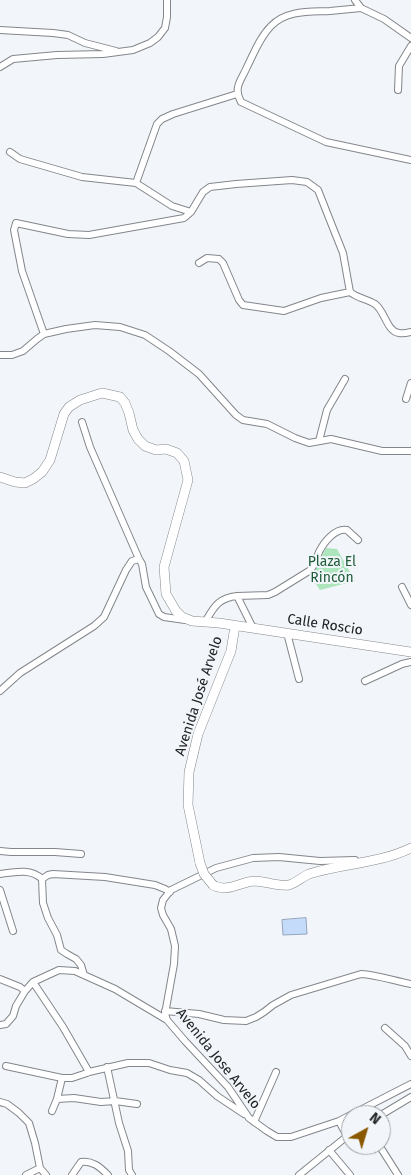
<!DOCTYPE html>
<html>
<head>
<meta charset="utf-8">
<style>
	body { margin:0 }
	#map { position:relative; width:411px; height:1175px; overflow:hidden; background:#f2f6fa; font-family:"Fira Sans",sans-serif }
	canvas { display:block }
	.north { position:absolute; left:341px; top:1105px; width:50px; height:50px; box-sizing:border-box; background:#f2f6fa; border:1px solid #9fa2a5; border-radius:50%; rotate:39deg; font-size:14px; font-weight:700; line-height:20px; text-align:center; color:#232426 }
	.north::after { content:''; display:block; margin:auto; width:18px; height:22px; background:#8a5801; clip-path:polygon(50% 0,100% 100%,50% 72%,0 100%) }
</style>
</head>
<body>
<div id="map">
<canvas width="411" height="1175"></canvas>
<div class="north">N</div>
</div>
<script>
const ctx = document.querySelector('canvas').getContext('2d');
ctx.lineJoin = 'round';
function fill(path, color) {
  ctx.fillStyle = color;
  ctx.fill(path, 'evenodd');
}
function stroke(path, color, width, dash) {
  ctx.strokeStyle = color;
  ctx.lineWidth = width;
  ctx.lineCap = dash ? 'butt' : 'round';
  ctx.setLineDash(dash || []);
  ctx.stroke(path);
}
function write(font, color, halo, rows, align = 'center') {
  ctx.font = font + ' "Fira Sans",sans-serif';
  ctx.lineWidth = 4;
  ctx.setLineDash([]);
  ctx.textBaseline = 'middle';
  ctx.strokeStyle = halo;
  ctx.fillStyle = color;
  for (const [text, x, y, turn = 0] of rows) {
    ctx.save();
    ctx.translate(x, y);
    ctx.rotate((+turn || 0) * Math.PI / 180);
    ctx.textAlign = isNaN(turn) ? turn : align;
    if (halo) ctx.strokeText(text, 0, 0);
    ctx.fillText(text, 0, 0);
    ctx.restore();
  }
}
const green = new Path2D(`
	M 326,548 L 337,549 L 355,581 L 320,590 L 311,577 Z`);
const water = new Path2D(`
	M 306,918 L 307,934 L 283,935 L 282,920 Z`);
const street = new Path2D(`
	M 355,0 L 361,8 L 384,19 L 411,38
	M 361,8 C 350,9 340,10 330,11 C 309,12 287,10 271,26 C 260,37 254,53 247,67 C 241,81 233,87 241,102 L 326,142 L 411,160
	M 0,30 L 53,33 L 68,35 L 85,43 L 116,51
	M 0,67 L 13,59 L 57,55 L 103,54 L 133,50 L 150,43 L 158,37 L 165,28 L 167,17 L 167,0
	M 398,90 L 399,66 L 411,46
	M 237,94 L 173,114 L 162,119 L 157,124 L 136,183 L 172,206 L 191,212 L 203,192 L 210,187 L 236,184 L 292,180 L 307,182 L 318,190 L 331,223 L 343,253 L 350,292 C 357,298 367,299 375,304 C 385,311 387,332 399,333 C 403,334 407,333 411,332
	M 10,152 L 20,159 L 82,177 L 136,183
	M 199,263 L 207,258 L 219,259 L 223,263 L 239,300 L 243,305 L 284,311 L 321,298 L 350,292
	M 44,334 L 22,271 L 14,230 L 16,223 L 68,234 L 89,235 L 184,218 L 191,212
	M 0,355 L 12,355 L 23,351 L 37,339 L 44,334 L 66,329 L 95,325 L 120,327 L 145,335 L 169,351 L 199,374 L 236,415 L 243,420 L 267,424 L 295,438 L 309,443 L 331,439 L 382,451 L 411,451
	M 406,399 L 411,383
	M 82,422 L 90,447 L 139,559
	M 319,441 L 327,410 L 345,379
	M 402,587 L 411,605
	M 205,622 C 214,607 218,598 237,596
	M 253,628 L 237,596 L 268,595 L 275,592 L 309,571 C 315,566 316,559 319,552 C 324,542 335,528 347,530 L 358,540
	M 287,633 L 299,679
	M 365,681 L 402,664 L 411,662
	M 0,691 L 20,673 L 94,626 L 104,617 L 126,570 L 132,561 L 139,559 L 142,564 L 146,587 L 159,614 L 164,617 L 185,620
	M 0,851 L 11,852 L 55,852 L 81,854
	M 355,860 L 320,861 L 279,857 L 253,858 L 216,868 L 171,890 L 163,900 L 161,908 L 163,915 L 171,929 L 175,946 L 174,964 L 165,1014 L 167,1020 L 185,1041 L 228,1087 L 249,1118 L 267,1131 L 277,1137 L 291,1137 L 339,1121 L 411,1084
	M 0,874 C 14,872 31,868 42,879 L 43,903 L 48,918 L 57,935 L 61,950 L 67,954 L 76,959 L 81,965 L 84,975
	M 42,879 L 48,875 L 53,874 L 105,877 L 155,885 L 165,889 L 170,892
	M 0,890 L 13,931
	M 0,979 L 20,987 L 25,991
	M 33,982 L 63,1027 L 89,1072
	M 165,1011 L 199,1014 L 224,1020 L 246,1021 L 256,1017 L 264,1012 L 273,1005 L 291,995 L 361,974 C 378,975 394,981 411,984
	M 0,1025 L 6,1024 L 13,1016 L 16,1006 L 25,991 L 33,982 L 59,970 L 75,971 L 115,989 L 167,1020
	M 385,1028 L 405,1046 L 411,1056
	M 6,1066 L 62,1078 L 72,1078 L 87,1073 L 89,1072 L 128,1063 L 149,1063 L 170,1070 L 187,1073 L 199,1080 L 217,1096 L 244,1114
	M 107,1067 L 119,1123 L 128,1151 L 129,1170 L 132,1175
	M 57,1099 L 74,1098 L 101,1102 L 115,1101 L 137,1104
	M 0,1102 L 7,1104 L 19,1113 L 29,1123 L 35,1143 L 40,1168 L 46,1175
	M 52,1111 L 57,1099 L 62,1078
	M 381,1115 L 411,1097
	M 339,1121 L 347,1136
	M 254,1122 L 276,1072
	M 379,1145 L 398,1175
	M 329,1150 L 350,1175
	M 26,1175 L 40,1168
	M 72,1175 L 81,1162 C 92,1160 100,1167 108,1175
	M 299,1175 L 351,1133`);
const secondary = new Path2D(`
	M 0,477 L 15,482 L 25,483 L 33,479 L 42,472 L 50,460 L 64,414 L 69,407 L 80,400 L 102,393 L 120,397 L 125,403 L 129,413 L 133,430 L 138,439 L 145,446 L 156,450 L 166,449 L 177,453 L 184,461 L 188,480 L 164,567 L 166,594 L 176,611 L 182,617 L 192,621 L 219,623 L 411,652
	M 200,863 L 188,805 L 189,772 L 198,734 L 231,651 L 235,626
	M 213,885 C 227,893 240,882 254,881 C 265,881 279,887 289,885 C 296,883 302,877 309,874 C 343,863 378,864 411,848`);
const secondaryBridge = new Path2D(`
	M 200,863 L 204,874 L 213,885`);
const parkNames = [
	["Plaza El",332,562],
	["Rincón",332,578]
];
const streetNames = [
	["Calle Roscio",325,625,9],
	["Avenida José Arvelo",199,696,-72],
	["Avenida Jose Arvelo",218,1059,51]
];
fill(green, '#ade5bd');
fill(water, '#c4dbf9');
stroke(water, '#94a4ba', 1);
stroke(street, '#83868a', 8);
stroke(secondary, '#83868a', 10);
stroke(street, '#fff', 6);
stroke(secondary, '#fff', 9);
stroke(secondaryBridge, '#83868a', 10, []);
stroke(secondaryBridge, '#fff', 9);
write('14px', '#1e5d37', '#f2f6fa', parkNames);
write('14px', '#232426', '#f2f6fa', streetNames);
</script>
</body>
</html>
